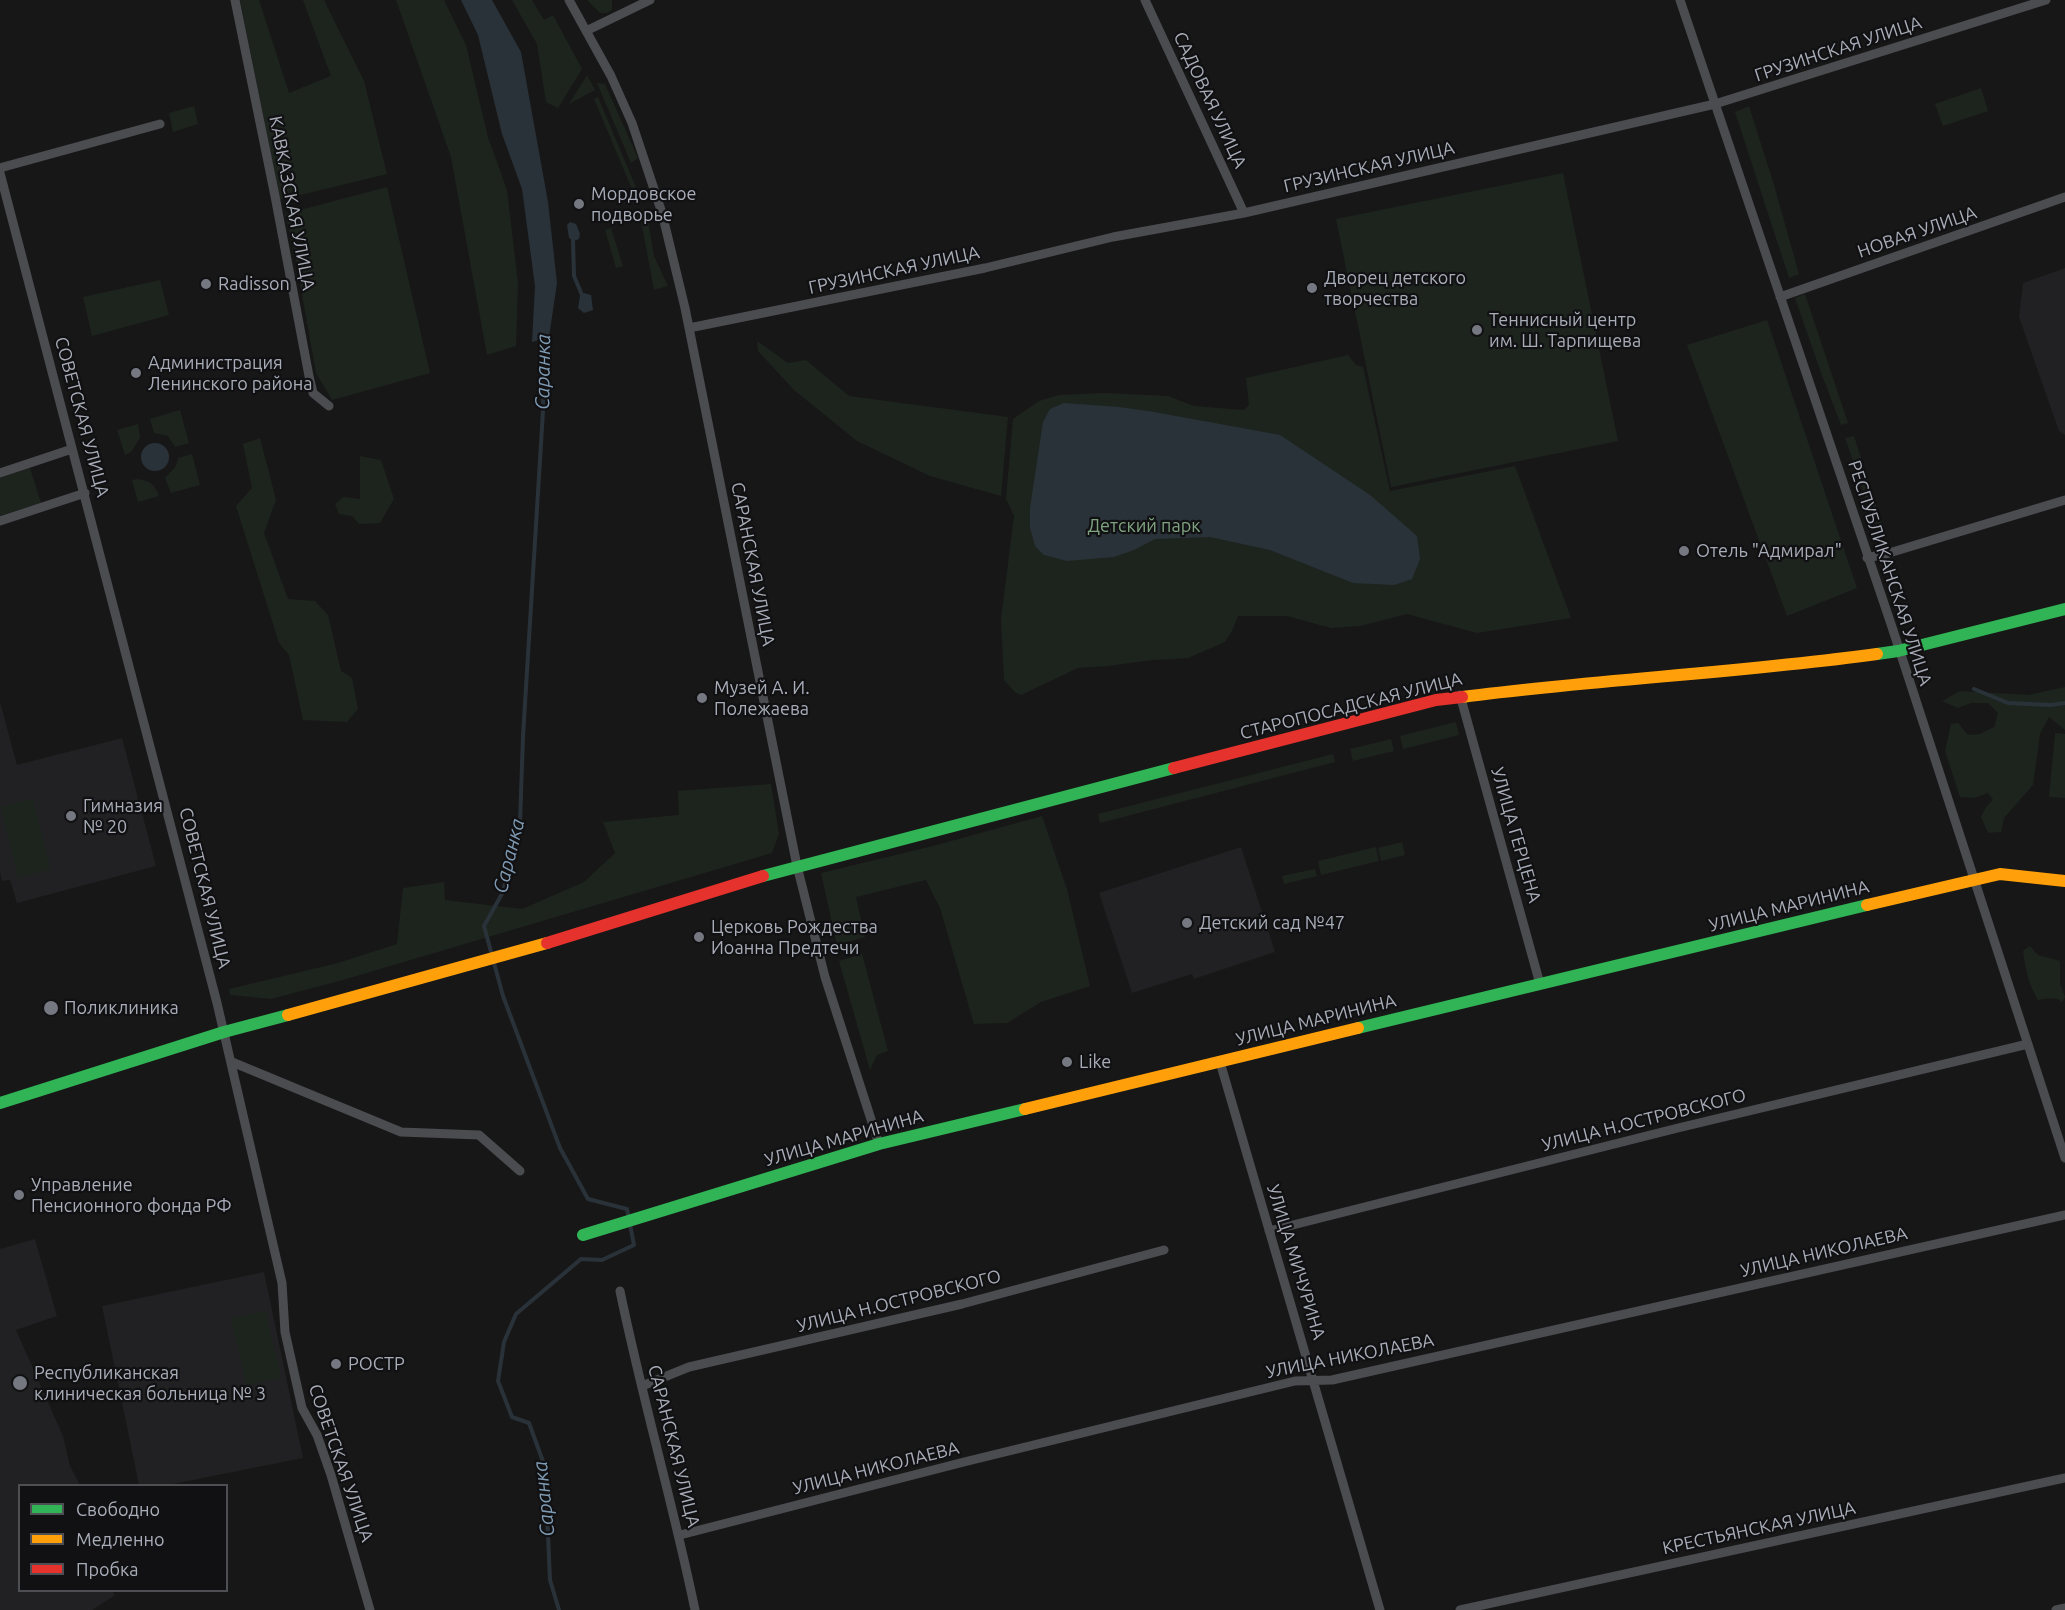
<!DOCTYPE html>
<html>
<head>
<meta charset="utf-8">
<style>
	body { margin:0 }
	#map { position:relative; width:2065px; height:1610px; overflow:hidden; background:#171717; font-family:Ubuntu,sans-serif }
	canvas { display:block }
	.legend { position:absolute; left:18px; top:1484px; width:210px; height:108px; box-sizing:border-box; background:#111113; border:2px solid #4d4f55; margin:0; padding:8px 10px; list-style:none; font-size:18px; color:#a8adb8 }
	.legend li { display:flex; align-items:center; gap:12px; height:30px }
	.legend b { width:30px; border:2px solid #4d4f55 }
</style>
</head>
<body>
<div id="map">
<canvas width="2065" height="1610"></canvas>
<ul class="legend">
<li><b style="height:8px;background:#30b455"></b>Свободно</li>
<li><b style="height:8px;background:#ff9f0a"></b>Медленно</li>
<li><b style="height:8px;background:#e5322d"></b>Пробка</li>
</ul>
</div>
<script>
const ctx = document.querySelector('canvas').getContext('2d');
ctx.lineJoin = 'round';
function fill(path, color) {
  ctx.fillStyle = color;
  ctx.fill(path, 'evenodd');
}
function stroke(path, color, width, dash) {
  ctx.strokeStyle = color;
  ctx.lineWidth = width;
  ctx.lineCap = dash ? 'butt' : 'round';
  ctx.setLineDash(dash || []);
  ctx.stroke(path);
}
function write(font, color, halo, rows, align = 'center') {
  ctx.font = font + ' Ubuntu,sans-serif';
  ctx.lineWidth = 4.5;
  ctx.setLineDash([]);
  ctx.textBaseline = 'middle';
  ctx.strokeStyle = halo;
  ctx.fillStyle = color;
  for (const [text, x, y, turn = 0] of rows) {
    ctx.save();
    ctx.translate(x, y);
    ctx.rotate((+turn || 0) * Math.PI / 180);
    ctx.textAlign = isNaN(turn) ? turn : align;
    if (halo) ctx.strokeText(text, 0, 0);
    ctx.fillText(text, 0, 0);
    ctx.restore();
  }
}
const built = new Path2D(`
	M 2065,268 L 2065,435 L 2059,431 L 2019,317 L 2023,283 Z
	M 0,702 L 17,765 L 122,738 L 156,866 L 17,903 L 10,880 L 2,881 L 0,872 Z
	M 1241,847 L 1275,952 L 1194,979 L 1192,974 L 1132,993 L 1099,893 Z
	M 35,1239 L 57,1316 L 16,1330 L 63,1436 L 70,1466 L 80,1485 L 20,1486 L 20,1590 L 113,1591 L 114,1596 L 92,1610 L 0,1610 L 0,1249 Z
	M 264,1272 L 303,1458 L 168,1485 L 139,1485 L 102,1306 Z`);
const green = new Path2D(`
	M 240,0 L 259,0 L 289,93 L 331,76 L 303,0 L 324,0 L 364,81 L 387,174 L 280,200 Z
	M 396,0 L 444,0 L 466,45 L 488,137 L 507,190 L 518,283 L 516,346 L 487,355 L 451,157 Z
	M 512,0 L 532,0 L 544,20 L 553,15 L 582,69 L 558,108 L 546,102 L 537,44 Z
	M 587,0 L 612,0 L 612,10 L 607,13 L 600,13 Z
	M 587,75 L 595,90 L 569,104 Z
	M 597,83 L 605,84 L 638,158 L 631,163 Z
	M 1981,88 L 1988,111 L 1943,126 L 1935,104 Z
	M 598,97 L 638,192 L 634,194 L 594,99 Z
	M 194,106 L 198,124 L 173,132 L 169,113 Z
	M 1749,106 L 1774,185 L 1799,274 L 1789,278 L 1735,112 Z
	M 1563,173 L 1618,441 L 1391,487 L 1336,219 Z
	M 387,187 L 430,373 L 332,400 L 316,373 L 294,249 L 285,214 Z
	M 646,209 L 654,256 L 668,286 L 654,290 L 639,210 Z
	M 611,228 L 623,266 L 616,268 L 605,230 Z
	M 160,280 L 169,315 L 92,336 L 83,297 Z
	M 1805,294 L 1848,423 L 1841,425 L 1820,370 L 1795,298 Z
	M 1767,320 L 1857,588 L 1787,616 L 1687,345 Z
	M 757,341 L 788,363 L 806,360 L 849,396 L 1008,417 L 1001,496 L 930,476 L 857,441 L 794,390 L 758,351 Z
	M 1348,355 L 1356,365 L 1363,367 L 1390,491 L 1515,466 L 1571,618 L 1477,633 L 1407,614 L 1360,626 L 1331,628 L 1287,616 L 1238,616 L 1232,631 L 1225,642 L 1188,658 L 1152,660 L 1108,666 L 1078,668 L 1021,695 L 1015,692 L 1004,680 L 1001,619 L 1014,516 L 1006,499 L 1013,419 L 1039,401 L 1059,395 L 1104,393 L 1168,396 L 1194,406 L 1244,410 L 1249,405 L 1246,378 Z
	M 180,410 L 189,443 L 175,447 L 168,436 L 154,433 L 150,419 Z
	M 138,424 L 140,438 L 131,452 L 125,455 L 117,430 Z
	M 1854,436 L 1886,538 L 1878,535 L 1845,438 Z
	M 260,438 L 276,500 L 264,533 L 288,599 L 315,601 L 328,615 L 341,671 L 352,678 L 358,709 L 347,722 L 303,720 L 289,655 L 279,643 L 236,506 L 252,488 L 243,444 Z
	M 192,454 L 200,485 L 171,493 L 165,478 L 176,466 L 178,458 Z
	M 360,456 L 381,460 L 394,499 L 380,523 L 359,524 L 352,516 L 339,514 L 335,504 L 343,497 L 360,499 Z
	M 30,468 L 41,503 L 0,516 L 0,478 Z
	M 137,479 C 150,481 155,484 159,496 L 138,502 L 132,480 Z
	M 2065,687 L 2065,730 L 2049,717 L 2040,734 L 2033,785 L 2004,818 L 2001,832 L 1988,833 L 1981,817 L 1986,807 L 1993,800 L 1988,793 L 1974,798 L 1960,797 L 1945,751 L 1951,724 L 1958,723 L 1968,735 L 1980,734 L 1994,727 L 1998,713 L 1988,703 L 1971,703 L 1958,708 L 1942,701 L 1960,691 L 2028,695 Z
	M 1456,722 L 1459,735 L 1403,749 L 1400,736 Z
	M 2055,733 L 2065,734 L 2065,798 L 2049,797 Z
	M 1391,739 L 1394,751 L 1353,761 L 1350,749 Z
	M 1333,754 L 1335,762 L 1100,823 L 1098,814 Z
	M 771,784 L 779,834 L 772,853 L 343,980 L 271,999 L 230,995 L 229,989 L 338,963 L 397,944 L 403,888 L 444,882 L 445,900 L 522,909 L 584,882 L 615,853 L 603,822 L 679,815 L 678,791 Z
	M 33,798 L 51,869 L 18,878 L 0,807 Z
	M 1042,816 L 1067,889 L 1090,986 L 1041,1002 L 1007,1023 L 974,1024 L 940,908 L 926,880 L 856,897 L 865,937 L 837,945 L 821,873 L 933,846 Z
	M 1402,842 L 1405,855 L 1381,861 L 1378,848 Z
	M 1376,847 L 1379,861 L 1321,875 L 1318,861 Z
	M 1315,869 L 1317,876 L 1284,884 L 1282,876 Z
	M 2030,946 L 2038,955 L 2060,961 L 2060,984 L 2065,997 L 2062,1002 C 2056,996 2046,999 2038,1000 C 2029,985 2025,968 2023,951 Z
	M 862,954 L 888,1051 L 877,1055 L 870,1070 L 839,961 Z
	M 266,1311 L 281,1378 L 246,1386 L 231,1318 Z`);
const water = new Path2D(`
	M 461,0 L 492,0 L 521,52 L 548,202 L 557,283 L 549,337 L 532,342 L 535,286 L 522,189 L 502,134 L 478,35 Z
	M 570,222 L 576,224 L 580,234 L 579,239 L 574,241 L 569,238 L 567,225 Z
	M 584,293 L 591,295 L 593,310 L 584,313 L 578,308 L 580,296 Z
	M 1064,403 L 1119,407 L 1154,412 L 1280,435 L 1370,495 L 1417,536 L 1420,559 L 1412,579 L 1394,585 L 1353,583 L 1270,550 L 1210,537 L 1155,539 L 1134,550 L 1114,557 L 1067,561 L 1044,555 L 1035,546 L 1030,528 L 1030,508 L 1043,422 L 1050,409 Z
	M141 457a14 14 0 1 1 28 0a14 14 0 1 1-28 0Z`);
const stream = new Path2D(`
	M 573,240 L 574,276 L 582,295
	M 544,336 L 543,411 L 523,736 L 520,823 L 503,892 L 484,926 L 503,996 L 560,1148 L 588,1199 L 627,1209 L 634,1245 L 602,1260 L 581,1259 L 516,1314 L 504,1342 L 498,1381 L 512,1417 L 529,1423 L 545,1467 L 550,1580 L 559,1610
	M 1974,689 L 2008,703 L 2051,705 L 2065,703`);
const street = new Path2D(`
	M 235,0 L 275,196 L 309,376 L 313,393 L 329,406
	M 569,0 L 611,76 L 632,123 L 662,213 L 685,308 L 797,866 L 825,977 L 879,1144
	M 1145,0 L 1244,213
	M 1680,0 L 1892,627 L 2065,1158
	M 586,31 L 650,0
	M 0,168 L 160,124
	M 0,173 L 217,1003 L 282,1283 L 285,1332 L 302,1408 L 317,1435 L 331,1475 L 370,1610
	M 1780,297 L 2065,197
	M 689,328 L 985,268 L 1113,237 L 1244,213 L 1715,104 L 2046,0
	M 0,473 L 72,449
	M 0,521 L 85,493
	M 1867,558 L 1889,553 L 2065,500
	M 1460,695 L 1540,984
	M 232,1062 L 401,1132 L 479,1135 L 520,1171
	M 1220,1062 L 1380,1610
	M 1269,1231 L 1678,1128 L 2028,1044
	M 620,1291 C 642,1398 673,1503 695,1610
	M 642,1386 L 689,1367 L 962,1304 L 1164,1250
	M 680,1535 L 964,1462 L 1295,1381 L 1332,1380 L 2065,1215
	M 1460,1610 L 2065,1478
	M 2056,1610 L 2065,1608`);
const fast = new Path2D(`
	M 1877,654 L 1898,651 L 2065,609
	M 763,876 L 1174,768
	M 1358,1028 L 1867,905
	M 0,1103 L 224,1032 L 288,1015
	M 583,1235 L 879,1144 L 1025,1109`);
const slow = new Path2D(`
	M 1462,697 C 1600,679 1739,673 1877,654
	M 1867,905 L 2000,874 L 2065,881
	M 288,1015 L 547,943
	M 1025,1109 L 1358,1028`);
const jam = new Path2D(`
	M 1174,768 L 1436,700 L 1462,697
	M 547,943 L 763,876`);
const markers = [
	[579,204,6,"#757880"],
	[206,284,6,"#757880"],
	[1312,288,6,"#757880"],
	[1477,330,6,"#757880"],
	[136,373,6,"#757880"],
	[1684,551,6,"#757880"],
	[702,698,6,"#757880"],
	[71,816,6,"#757880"],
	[1187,923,6,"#757880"],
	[699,937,6,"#757880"],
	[51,1008,8,"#757880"],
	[1067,1062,6,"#757880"],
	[19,1195,6,"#757880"],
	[336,1364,6,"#757880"],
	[20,1383,8,"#757880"]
];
const streetNames = [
	["ГРУЗИНСКАЯ УЛИЦА",1838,49,-18],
	["САДОВАЯ УЛИЦА",1210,100,65],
	["ГРУЗИНСКАЯ УЛИЦА",1369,167,-13],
	["КАВКАЗСКАЯ УЛИЦА",292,203,79],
	["НОВАЯ УЛИЦА",1917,232,-19],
	["ГРУЗИНСКАЯ УЛИЦА",894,270,-12],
	["СОВЕТСКАЯ УЛИЦА",82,417,75],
	["САРАНСКАЯ УЛИЦА",753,564,79],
	["РЕСПУБЛИКАНСКАЯ УЛИЦА",1890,573,72],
	["СТАРОПОСАДСКАЯ УЛИЦА",1351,706,-14],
	["УЛИЦА ГЕРЦЕНА",1516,835,74],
	["СОВЕТСКАЯ УЛИЦА",205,888,76],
	["УЛИЦА МАРИНИНА",1789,906,-14],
	["УЛИЦА МАРИНИНА",1316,1020,-14],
	["УЛИЦА Н.ОСТРОВСКОГО",1644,1120,-14],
	["УЛИЦА МАРИНИНА",844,1138,-16],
	["УЛИЦА НИКОЛАЕВА",1824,1252,-13],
	["УЛИЦА МИЧУРИНА",1296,1262,73],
	["УЛИЦА Н.ОСТРОВСКОГО",899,1301,-14],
	["УЛИЦА НИКОЛАЕВА",1350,1356,-11],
	["САРАНСКАЯ УЛИЦА",674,1446,76],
	["СОВЕТСКАЯ УЛИЦА",341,1463,71],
	["УЛИЦА НИКОЛАЕВА",876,1468,-14],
	["КРЕСТЬЯНСКАЯ УЛИЦА",1759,1528,-12]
];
const poiNames = [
	["Мордовское",591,194],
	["подворье",591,215],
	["Дворец детского",1324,278],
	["творчества",1324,299],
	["Radisson",218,284],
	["Теннисный центр",1489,320],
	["им. Ш. Тарпищева",1489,341],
	["Администрация",148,363],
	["Ленинского района",148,384],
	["Отель \"Адмирал\"",1696,551],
	["Музей А. И.",714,688],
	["Полежаева",714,709],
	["Гимназия",83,806],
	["№ 20",83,827],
	["Детский сад №47",1199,923],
	["Церковь Рождества",711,927],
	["Иоанна Предтечи",711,948],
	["Поликлиника",64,1008],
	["Like",1079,1062],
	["Управление",31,1185],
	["Пенсионного фонда РФ",31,1206],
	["РОСТР",348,1364],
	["Республиканская",34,1373],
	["клиническая больница № 3",34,1394]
];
const parkNames = [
	["Детский парк",1144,526]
];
const waterNames = [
	["Саранка",543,372,-89],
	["Саранка",509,856,-76],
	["Саранка",544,1499,-96]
];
fill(built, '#212123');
fill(green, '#1d241e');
fill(water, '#2a3239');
stroke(stream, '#2a3239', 4);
stroke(street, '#4b4c50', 9);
stroke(fast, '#30b455', 12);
stroke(slow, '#ff9f0a', 12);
stroke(jam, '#e5322d', 12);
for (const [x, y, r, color] of markers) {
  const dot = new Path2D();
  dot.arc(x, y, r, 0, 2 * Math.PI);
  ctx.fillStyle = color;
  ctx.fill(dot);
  stroke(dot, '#111113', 2);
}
write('18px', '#a8adb8', '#111113', streetNames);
write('18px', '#a8adb8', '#111113', poiNames, 'left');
write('18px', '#7fa381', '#111113', parkNames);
write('italic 20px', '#7f9bb3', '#111113', waterNames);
</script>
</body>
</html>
